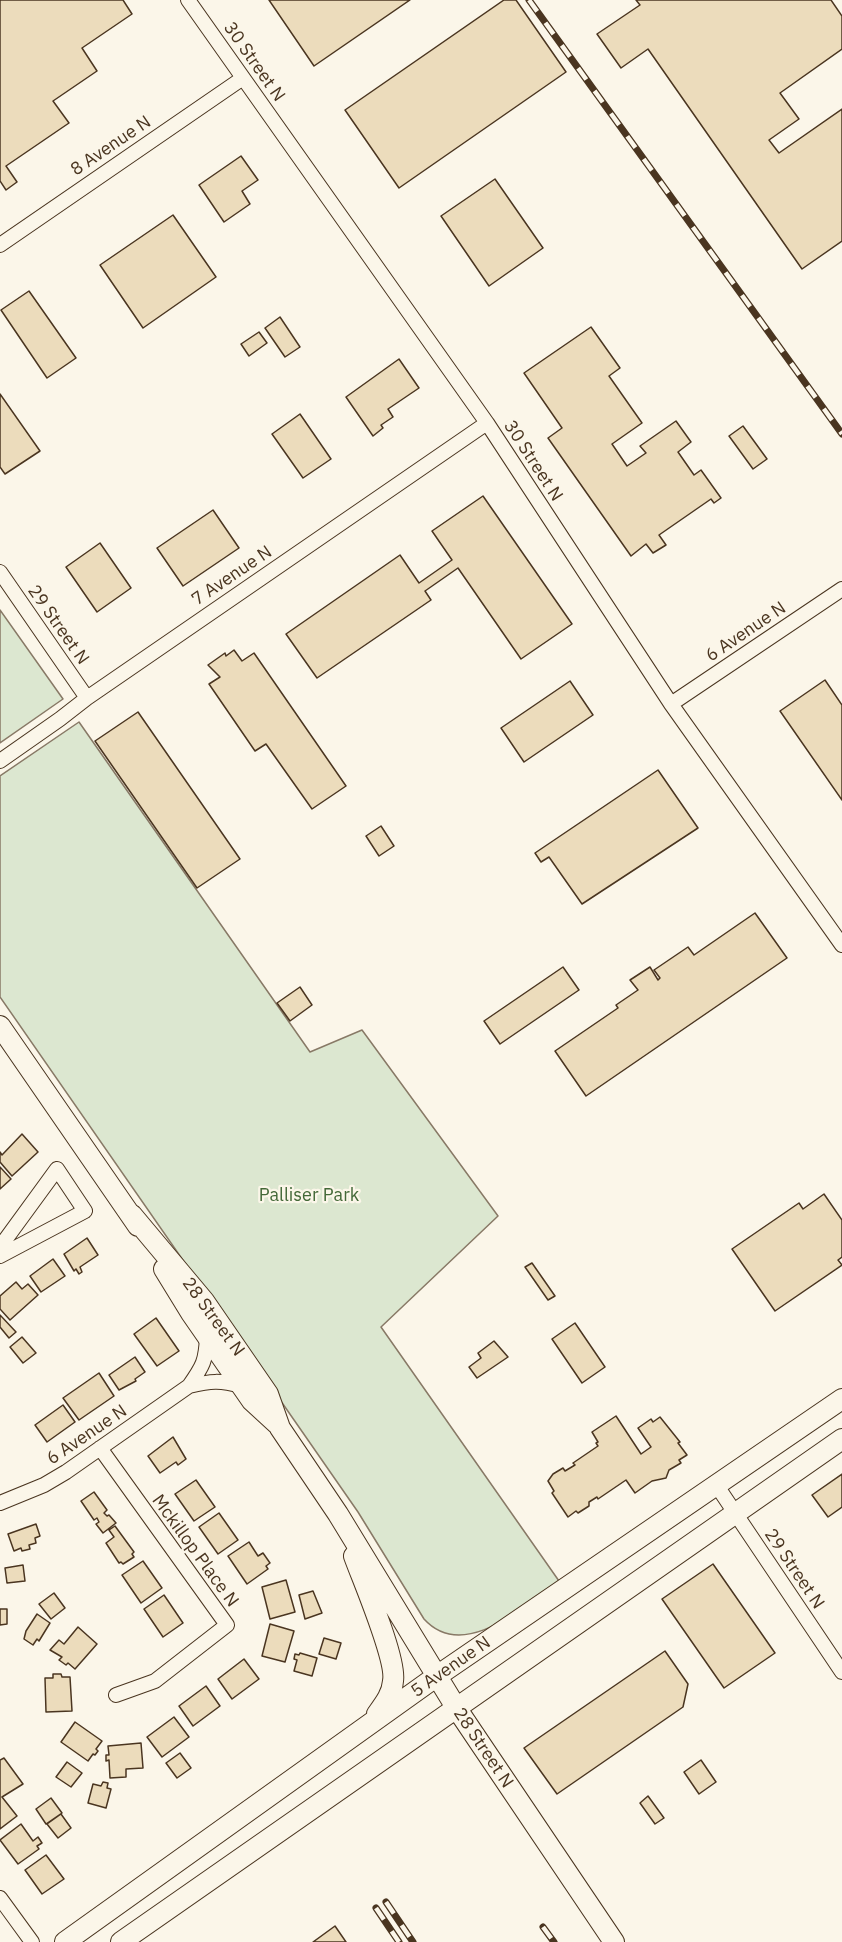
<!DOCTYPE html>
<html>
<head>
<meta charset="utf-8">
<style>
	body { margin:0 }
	canvas { display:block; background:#fbf6e9 }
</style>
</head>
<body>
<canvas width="842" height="1942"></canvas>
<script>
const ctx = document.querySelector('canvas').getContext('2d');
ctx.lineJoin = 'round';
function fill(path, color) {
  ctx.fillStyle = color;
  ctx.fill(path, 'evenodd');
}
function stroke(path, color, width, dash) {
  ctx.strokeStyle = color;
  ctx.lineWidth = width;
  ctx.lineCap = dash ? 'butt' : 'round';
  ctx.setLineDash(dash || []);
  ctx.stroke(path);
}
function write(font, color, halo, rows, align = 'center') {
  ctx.font = font + ' "IBM Plex Sans",sans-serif';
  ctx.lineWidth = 4.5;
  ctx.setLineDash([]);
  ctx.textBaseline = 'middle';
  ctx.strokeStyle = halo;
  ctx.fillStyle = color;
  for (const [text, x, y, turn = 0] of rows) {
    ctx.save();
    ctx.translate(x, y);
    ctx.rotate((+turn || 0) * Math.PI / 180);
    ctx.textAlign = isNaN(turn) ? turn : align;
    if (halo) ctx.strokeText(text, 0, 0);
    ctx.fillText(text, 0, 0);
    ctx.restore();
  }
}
const green = new Path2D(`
	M 0,610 L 63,699 L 0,743 Z
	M 79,722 L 310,1052 L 362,1030 L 498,1216 L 381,1327 L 559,1581 C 525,1605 464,1663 424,1619 L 358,1512 L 0,997 L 0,776 Z`);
const building = new Path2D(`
	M 0,0 L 123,0 L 132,14 L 82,48 L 97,71 L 53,101 L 69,123 L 6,166 L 17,182 L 6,190 L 0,181 Z
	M 269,0 L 410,0 L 314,66 Z
	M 504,0 L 516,0 L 566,72 L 399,188 L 345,110 Z
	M 636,0 L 831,0 L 842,16 L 842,49 L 780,93 L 799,119 L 769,140 L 779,153 L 842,109 L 842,241 L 802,269 L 648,49 L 621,68 L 597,34 L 640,5 Z
	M 241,156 L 258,180 L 242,191 L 250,204 L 224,222 L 199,185 Z
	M 495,179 L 543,248 L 489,286 L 441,216 Z
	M 173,215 L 216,277 L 143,328 L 100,265 Z
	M 29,291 L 76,358 L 47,378 L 1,310 Z
	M 280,317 L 300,347 L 285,357 L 265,328 Z
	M 591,327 L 620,368 L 609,376 L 642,423 L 612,444 L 627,466 L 646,453 L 640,446 L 676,421 L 691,442 L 678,452 L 694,475 L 701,470 L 721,498 L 714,503 L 711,499 L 659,535 L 666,545 L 653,553 L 646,544 L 631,556 L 548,438 L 562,428 L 524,373 Z
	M 259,332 L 267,343 L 249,356 L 241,344 Z
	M 399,359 L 419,388 L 388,409 L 393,417 L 381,425 L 383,428 L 373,436 L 346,397 Z
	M 0,394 L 40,451 L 5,474 L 0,467 Z
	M 300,414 L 331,459 L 303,478 L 272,434 Z
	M 743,426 L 767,459 L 753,469 L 729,436 Z
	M 483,496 L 572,624 L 521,659 L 458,568 L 425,591 L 431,600 L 317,678 L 286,634 L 400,555 L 419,583 L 452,560 L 432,531 Z
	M 213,510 L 239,548 L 183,586 L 157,548 Z
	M 100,543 L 131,588 L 97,612 L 66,567 Z
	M 234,650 L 242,661 L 254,653 L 346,786 L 312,809 L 266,744 L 255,751 L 209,684 L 220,677 L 208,665 L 225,653 L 226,656 Z
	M 825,680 L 842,705 L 842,800 L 780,711 Z
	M 570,681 L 593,715 L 524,762 L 501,728 Z
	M 138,712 L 240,859 L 197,888 L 95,741 Z
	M 658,770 L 698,828 L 582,904 L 549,857 L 541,862 L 535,853 Z
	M 381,826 L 394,846 L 379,856 L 366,836 Z
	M 755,913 L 787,958 L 586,1096 L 555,1051 L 618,1008 L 616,1005 L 638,990 L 630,980 L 650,967 L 658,980 L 660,978 L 654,970 L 688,947 L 694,955 Z
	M 563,967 L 579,990 L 500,1044 L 484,1021 Z
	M 300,987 L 312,1005 L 290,1021 L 277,1003 Z
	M 22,1134 L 38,1152 L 12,1176 L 0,1162 L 0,1152 L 2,1155 Z
	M 0,1167 L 11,1179 L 0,1189 Z
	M 824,1194 L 842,1220 L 842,1257 L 838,1260 L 842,1265 L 775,1311 L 732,1249 L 799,1203 L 803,1209 Z
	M 87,1238 L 98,1255 L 80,1267 L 82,1272 L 79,1274 L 76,1269 L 74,1271 L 64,1254 Z
	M 53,1259 L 65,1276 L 41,1292 L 30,1276 Z
	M 532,1263 L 555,1296 L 548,1300 L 525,1267 Z
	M 16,1282 L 22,1289 L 28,1284 L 38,1295 L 10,1320 L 0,1309 L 0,1296 Z
	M 0,1315 L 16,1332 L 9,1338 L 0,1327 Z
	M 156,1318 L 179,1351 L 157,1366 L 134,1334 Z
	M 575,1323 L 605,1367 L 582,1383 L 552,1339 Z
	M 22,1337 L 36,1353 L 23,1363 L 10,1347 Z
	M 494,1341 L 508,1357 L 477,1378 L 469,1367 L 481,1358 L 478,1353 Z
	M 135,1357 L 145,1372 L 135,1379 L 136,1381 L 119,1390 L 109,1375 Z
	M 99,1373 L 114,1396 L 79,1420 L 63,1398 Z
	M 63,1405 L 75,1422 L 47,1442 L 35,1425 Z
	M 616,1416 L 641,1454 L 651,1447 L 638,1428 L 651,1419 L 653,1422 L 660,1417 L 680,1442 L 678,1443 L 687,1455 L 679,1460 L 681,1463 L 669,1470 L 666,1478 L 652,1481 L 635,1493 L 626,1480 L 598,1499 L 597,1497 L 589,1502 L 589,1506 L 578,1513 L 576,1511 L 568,1517 L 552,1493 L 554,1491 L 548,1481 L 553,1474 L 563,1468 L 565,1471 L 575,1465 L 573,1463 L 598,1446 L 596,1443 L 598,1442 L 592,1432 Z
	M 173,1437 L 186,1459 L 178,1465 L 176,1462 L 160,1473 L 148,1456 Z
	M 842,1474 L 842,1507 L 828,1517 L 812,1495 Z
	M 196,1480 L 215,1507 L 194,1521 L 175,1494 Z
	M 94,1492 L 107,1510 L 104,1513 L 107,1516 L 109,1515 L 116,1523 L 103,1533 L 96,1524 L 99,1522 L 97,1518 L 94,1520 L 81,1501 Z
	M 219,1513 L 238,1540 L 218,1554 L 199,1527 Z
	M 36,1524 L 40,1536 L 35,1538 L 36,1543 L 29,1545 L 30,1549 L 22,1551 L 21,1548 L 14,1551 L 8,1534 Z
	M 115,1526 L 134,1552 L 132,1554 L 134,1557 L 123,1564 L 121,1562 L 119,1563 L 106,1543 L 114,1537 L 109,1530 Z
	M 249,1542 L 258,1556 L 263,1553 L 270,1563 L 266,1566 L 268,1569 L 247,1584 L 228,1556 Z
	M 143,1561 L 162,1588 L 141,1603 L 122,1575 Z
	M 713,1564 L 775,1653 L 724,1688 L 662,1599 Z
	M 23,1565 L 25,1581 L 7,1583 L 5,1568 Z
	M 286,1580 L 295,1612 L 270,1619 L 262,1587 Z
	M 313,1591 L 322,1613 L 305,1619 L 299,1595 Z
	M 54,1593 L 65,1608 L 51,1619 L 39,1604 Z
	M 164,1595 L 183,1623 L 163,1637 L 144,1609 Z
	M 0,1609 L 7,1609 L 7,1624 L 0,1625 Z
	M 37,1614 L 50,1623 L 39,1641 L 37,1639 L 33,1645 L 24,1639 L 26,1631 Z
	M 270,1624 L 294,1631 L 285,1662 L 262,1656 Z
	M 78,1627 L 97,1644 L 75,1669 L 68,1663 L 66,1665 L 59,1660 L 62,1657 L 50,1650 L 59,1640 L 64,1644 Z
	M 324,1638 L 341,1643 L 336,1659 L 319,1654 Z
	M 665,1651 L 688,1684 L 683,1707 L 557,1794 L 524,1748 Z
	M 300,1653 L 317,1658 L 312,1676 L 294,1671 L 297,1660 L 294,1659 L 295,1654 L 299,1655 Z
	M 244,1659 L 259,1679 L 232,1699 L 218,1679 Z
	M 53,1674 L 61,1674 L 62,1677 L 70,1677 L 72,1711 L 46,1712 L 45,1678 L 53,1678 Z
	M 206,1686 L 220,1706 L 193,1726 L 179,1706 Z
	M 174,1717 L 189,1737 L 162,1757 L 147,1737 Z
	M 75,1722 L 102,1741 L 96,1749 L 98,1751 L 95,1755 L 93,1754 L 88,1761 L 61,1742 Z
	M 141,1743 L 143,1768 L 126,1769 L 126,1777 L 110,1778 L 109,1760 L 106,1761 L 106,1755 L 109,1755 L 108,1746 Z
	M 180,1753 L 191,1768 L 177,1778 L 166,1763 Z
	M 4,1758 L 23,1784 L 2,1797 L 17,1816 L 0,1829 L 0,1760 Z
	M 701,1760 L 716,1782 L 699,1794 L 684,1772 Z
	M 67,1762 L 82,1773 L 71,1787 L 56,1777 Z
	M 103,1782 L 108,1783 L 107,1788 L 111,1789 L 106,1808 L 88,1803 L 93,1784 L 101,1786 Z
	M 648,1796 L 664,1818 L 655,1824 L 640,1803 Z
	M 51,1798 L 62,1813 L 46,1824 L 36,1809 Z
	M 61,1814 L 71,1828 L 58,1838 L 47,1824 Z
	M 21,1824 L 33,1841 L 38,1837 L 42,1843 L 37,1846 L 39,1849 L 18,1864 L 0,1840 Z
	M 46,1855 L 64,1879 L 42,1894 L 25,1870 Z
	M 335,1926 L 346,1942 L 313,1942 Z`);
const street = new Path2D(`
	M 188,0 L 487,423 L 671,704 L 842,945
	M 0,245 L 243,78
	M 0,572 L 87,698
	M 671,704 L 842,589
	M 0,761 L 60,719 L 87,698 L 487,423
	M 0,1247 L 57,1169 L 85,1211 L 0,1256
	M 189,1386 C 203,1366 206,1361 207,1336
	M 100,1448 L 227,1625 L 155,1681 L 116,1695
	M 717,1486 L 842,1672
	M 0,1503 L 44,1485 L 66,1472 L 189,1386 C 211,1381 220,1380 241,1386
	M 0,1898 L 32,1942`);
const secondary = new Path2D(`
	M 0,1026 L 138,1226
	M 132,1215 L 204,1301 L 268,1394 L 280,1428 L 338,1514 L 457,1709 L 614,1942
	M 164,1269 L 191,1313 L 252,1401 L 277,1424
	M 354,1556 C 363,1581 397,1659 393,1681 C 392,1694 385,1703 377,1714
	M 65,1942 L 437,1676 L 842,1399
	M 121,1942 L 842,1439`);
const rail = new Path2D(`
	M 529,0 L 842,434
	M 386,1902 L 413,1942
	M 376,1908 L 399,1942
	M 543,1927 L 554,1942`);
const streetNames = [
	["30 Street N",254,62,55],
	["8 Avenue N",111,146,-34],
	["30 Street N",533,461,57],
	["7 Avenue N",232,576,-34],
	["29 Street N",58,625,55],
	["6 Avenue N",746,632,-34],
	["28 Street N",213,1317,54],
	["6 Avenue N",87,1435,-34],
	["Mckillop Place N",195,1551,54],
	["29 Street N",794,1569,56],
	["5 Avenue N",451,1667,-35],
	["28 Street N",483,1748,56]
];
const parkNames = [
	["Palliser Park",309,1196]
];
fill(green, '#dce7d0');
stroke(green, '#887966', 1.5);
fill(building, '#ecdcbc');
stroke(building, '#4a3520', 1.5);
stroke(street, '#4a3520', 16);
stroke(secondary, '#4a3520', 22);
stroke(street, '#fbf6e9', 14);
stroke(secondary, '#fbf6e9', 20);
stroke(rail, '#4a3520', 7);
stroke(rail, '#fbf6e9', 4.5, [14]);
write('18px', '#4a3520', '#fbf6e9', streetNames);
write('18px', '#436837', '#fbf6e9', parkNames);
</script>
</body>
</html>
